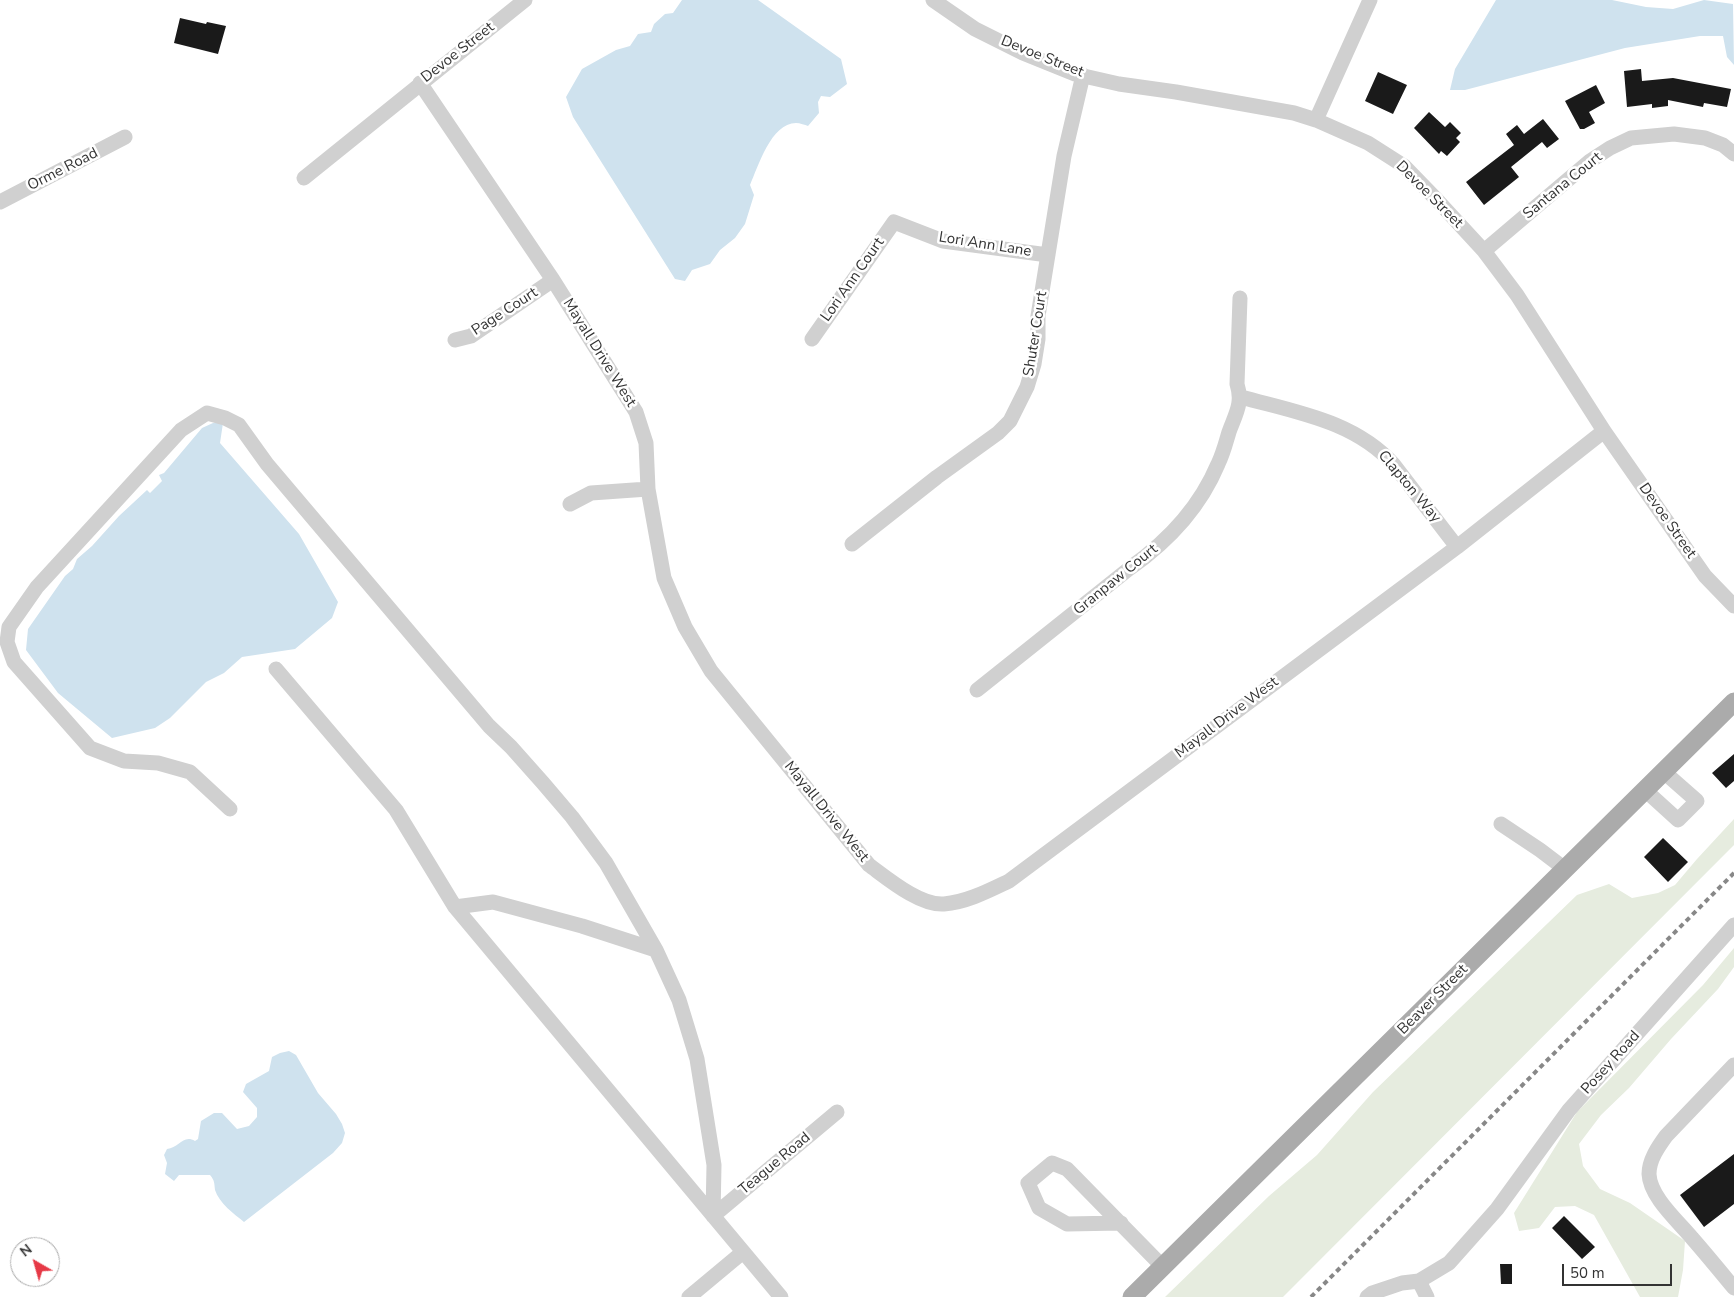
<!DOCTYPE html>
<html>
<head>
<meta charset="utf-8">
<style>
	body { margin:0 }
	#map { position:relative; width:1734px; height:1297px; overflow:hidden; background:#fff; font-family:"Nunito Sans",sans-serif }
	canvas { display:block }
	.north { position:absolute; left:10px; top:1237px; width:50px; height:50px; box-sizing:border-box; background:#fff; border:1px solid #adadad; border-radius:50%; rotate:322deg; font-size:14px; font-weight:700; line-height:20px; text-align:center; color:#333 }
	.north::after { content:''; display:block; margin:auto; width:18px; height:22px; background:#e63946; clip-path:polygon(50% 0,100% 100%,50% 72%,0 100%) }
	.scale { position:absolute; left:1562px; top:1264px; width:110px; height:22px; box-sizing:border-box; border:2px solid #333; border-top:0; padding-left:6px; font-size:15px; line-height:18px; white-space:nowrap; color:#333; -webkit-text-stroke:4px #fff; paint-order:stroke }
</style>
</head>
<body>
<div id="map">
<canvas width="1734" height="1297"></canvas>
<div class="north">N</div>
<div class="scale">50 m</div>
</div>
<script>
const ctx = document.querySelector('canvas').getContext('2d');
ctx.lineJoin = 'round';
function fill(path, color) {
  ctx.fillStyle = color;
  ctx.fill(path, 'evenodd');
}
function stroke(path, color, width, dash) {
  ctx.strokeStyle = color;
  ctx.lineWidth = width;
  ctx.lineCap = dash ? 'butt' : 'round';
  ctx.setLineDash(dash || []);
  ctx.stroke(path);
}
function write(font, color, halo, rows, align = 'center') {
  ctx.font = font + ' "Nunito Sans",sans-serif';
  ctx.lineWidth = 5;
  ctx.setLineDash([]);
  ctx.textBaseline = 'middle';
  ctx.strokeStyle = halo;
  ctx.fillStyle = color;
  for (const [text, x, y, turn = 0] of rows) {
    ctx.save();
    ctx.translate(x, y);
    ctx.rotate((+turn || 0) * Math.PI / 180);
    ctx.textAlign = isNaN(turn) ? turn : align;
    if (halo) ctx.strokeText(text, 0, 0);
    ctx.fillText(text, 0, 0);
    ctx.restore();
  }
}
const green = new Path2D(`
	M 1734,819 L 1734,845 L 1283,1297 L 1165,1297 L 1269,1196 L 1317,1155 L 1373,1092 L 1577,895 L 1609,884 L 1632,898 L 1658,893 L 1675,885 L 1697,859 Z
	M 1734,948 L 1734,967 L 1718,989 L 1671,1039 L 1629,1088 L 1601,1115 L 1579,1144 L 1583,1166 L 1600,1189 L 1630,1203 L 1685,1241 L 1683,1270 L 1678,1297 L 1640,1297 L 1594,1215 L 1575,1206 L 1555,1207 L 1539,1228 L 1519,1231 L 1514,1213 L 1577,1112 L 1703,985 Z`);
const water = new Path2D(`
	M 682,0 L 758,0 L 841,59 L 847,84 L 830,97 L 821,96 L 818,102 L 819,113 L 808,126 C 805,125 800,123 796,123 C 771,123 758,167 750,185 L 754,195 L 745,224 L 735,238 L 720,250 L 710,264 L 692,270 L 685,281 L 675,279 L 573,117 L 566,97 L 582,69 L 616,50 L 630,46 L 638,34 L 651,32 L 654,24 L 665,14 L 673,13 Z
	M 1496,0 L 1612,0 L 1646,7 L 1673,9 L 1704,0 L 1733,4 L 1734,65 L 1727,57 L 1723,36 L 1700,36 L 1625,48 L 1465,90 L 1450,90 L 1455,69 Z
	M 213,423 L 223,423 L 220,443 L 299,534 L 338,602 L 332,618 L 295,649 L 242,657 L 224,673 L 206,682 L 170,718 L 155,728 L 112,738 L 58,693 L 26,650 L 28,629 L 65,576 L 73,569 L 77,559 L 92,546 L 119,516 L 147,490 L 150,493 L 162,481 L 159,475 L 164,473 L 202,428 Z
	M 289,1051 L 296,1055 L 318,1093 L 336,1114 L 342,1124 L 345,1133 L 342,1143 L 333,1153 L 244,1222 C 234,1214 219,1203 215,1190 C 214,1183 215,1181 210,1175 L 179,1175 L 174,1181 L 165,1174 L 167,1163 L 164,1155 L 167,1149 C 179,1148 183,1134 195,1141 L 198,1139 L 201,1121 L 214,1113 L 222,1113 L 237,1129 L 249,1126 L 257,1117 L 257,1108 L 243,1092 L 246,1084 L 269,1071 L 272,1057 L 280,1053 Z`);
const building = new Path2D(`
	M 180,18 L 206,24 L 207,22 L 226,26 L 218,54 L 174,43 Z
	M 1641,69 L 1642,81 L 1673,78 L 1731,89 L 1727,107 L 1704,103 L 1703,107 L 1668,100 L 1668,106 L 1652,108 L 1652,104 L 1627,107 L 1624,71 Z
	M 1378,72 L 1407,85 L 1393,114 L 1365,101 Z
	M 1596,85 L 1605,103 L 1589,112 L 1595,123 L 1584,129 L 1580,129 L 1565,101 Z
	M 1429,112 L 1445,127 L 1450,122 L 1461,133 L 1456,138 L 1460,142 L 1447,156 L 1441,151 L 1439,154 L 1414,128 Z
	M 1543,119 L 1559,139 L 1547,148 L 1542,142 L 1511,167 L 1519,177 L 1484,205 L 1466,182 L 1514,145 L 1506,134 L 1517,125 L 1524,134 Z
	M 1734,754 L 1734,781 L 1726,788 L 1712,773 Z
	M 1663,838 L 1688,862 L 1668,882 L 1644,857 Z
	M 1734,1154 L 1734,1204 L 1704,1227 L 1680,1195 Z
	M 1564,1216 L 1595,1247 L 1582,1259 L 1552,1228 Z
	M 1500,1264 L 1512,1264 L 1512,1284 L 1501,1284 Z`);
const minor = new Path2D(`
	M 933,0 L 975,29 L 1023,53 L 1075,74 L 1119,84 L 1176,92 L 1294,113 L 1316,120 L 1368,143 L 1404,166 L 1437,200 L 1484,251 L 1517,295 L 1604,431 L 1705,576 L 1734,606
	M 420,83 L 553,280 L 636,412 L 646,443 L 648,489 L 664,578 L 685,627 L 711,671 L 869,865 C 887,878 920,906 944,904 C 967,902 988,891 1009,881 L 1457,547 L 1604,431
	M 1316,120 L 1370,0
	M 304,178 L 525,0
	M 0,202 L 125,137
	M 1484,251 L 1590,161 L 1610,148 L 1631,138 L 1674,134 L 1705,138 L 1723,145 L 1734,154
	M 812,339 L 894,222 L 943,241 L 1048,255
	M 455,340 L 471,336 L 553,280
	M 1241,397 C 1295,412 1355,421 1394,465 L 1457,547
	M 570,504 L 591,493 L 648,489
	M 852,544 L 937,477 L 998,433 L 1010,421 L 1027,387 L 1034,364 L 1038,339 L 1038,316 L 1064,156 L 1083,75
	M 276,669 L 396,810 L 455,907 L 781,1297
	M 977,690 L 1130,568 C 1167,542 1200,507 1218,464 C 1223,454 1226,442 1229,432 C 1236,413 1243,403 1237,384 L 1240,298
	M 1645,790 L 1678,820 L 1697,801 L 1664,772
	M 230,809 L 190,772 L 158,763 L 124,761 L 90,748 L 14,662 L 7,642 L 9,627 L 37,587 L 181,430 L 207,413 L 225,418 L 239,425 L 267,464 L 489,726 L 511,747 L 543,783 L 572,817 L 606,863 L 656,950 L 679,1000 L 697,1059 L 714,1165 L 713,1216
	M 1501,824 L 1540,850 L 1565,869
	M 455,907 L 493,902 L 582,926 L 656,950
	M 1734,1065 L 1666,1136 C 1658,1147 1649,1160 1649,1174 C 1650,1197 1678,1221 1692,1238 C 1706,1254 1720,1271 1734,1288
	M 713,1216 L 837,1112
	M 1121,1223 L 1067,1224 L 1039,1208 L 1028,1183 L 1052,1163 L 1067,1169 L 1163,1267
	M 1419,1281 L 1427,1297
	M 689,1297 L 743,1252
	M 1367,1297 L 1372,1293 L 1402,1283 L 1419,1281 L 1449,1263 L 1497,1209 L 1569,1110 L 1734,925`);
const major = new Path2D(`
	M 1132,1297 L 1734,702`);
const rail = new Path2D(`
	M 1311,1297 L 1734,873`);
const streetNames = [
	["Devoe Street",458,53,-38],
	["Devoe Street",1042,57,22],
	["Orme Road",63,170,-27],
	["Santana Court",1563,186,-39],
	["Devoe Street",1429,195,45],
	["Lori Ann Lane",985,245,9],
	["Lori Ann Court",853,280,-55],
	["Page Court",505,312,-33],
	["Shuter Court",1036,334,-81],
	["Mayall Drive West",599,353,58],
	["Clapton Way",1409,487,50],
	["Devoe Street",1667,521,55],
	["Granpaw Court",1116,580,-39],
	["Mayall Drive West",1227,718,-37],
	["Mayall Drive West",826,812,51],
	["Beaver Street",1433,1000,-45],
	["Posey Road",1611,1063,-48],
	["Teague Road",775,1164,-40]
];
fill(green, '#e6ecdf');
fill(water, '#cfe2ee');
fill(building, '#1a1a1a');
stroke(minor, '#d0d0d0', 15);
stroke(major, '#ababab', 19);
stroke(rail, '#888', 4, [5, 4]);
write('15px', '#333', '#fff', streetNames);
</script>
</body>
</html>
